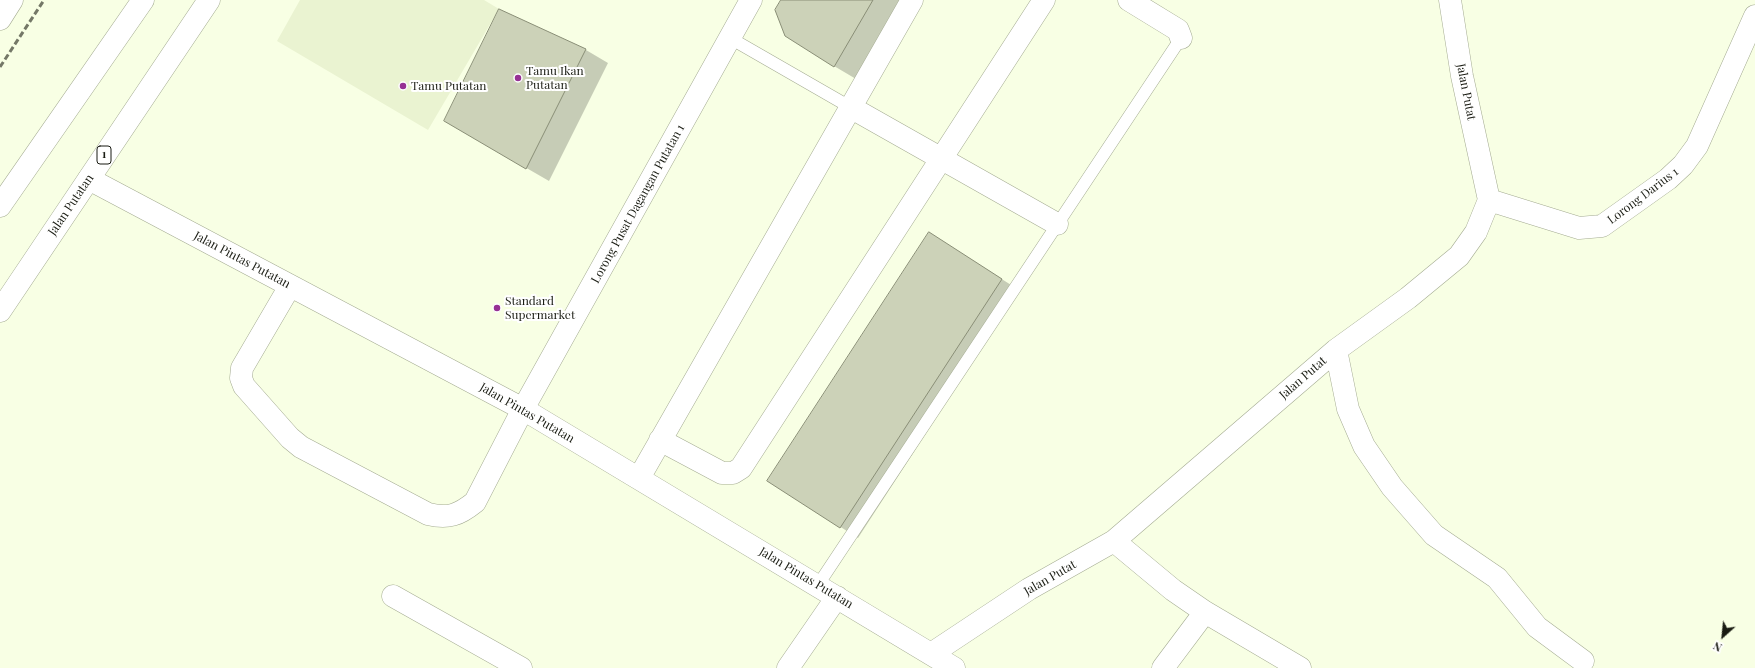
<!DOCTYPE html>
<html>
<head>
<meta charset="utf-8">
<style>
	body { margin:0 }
	#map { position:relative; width:1755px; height:668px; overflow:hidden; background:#f8ffe4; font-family:"Playfair Display",serif }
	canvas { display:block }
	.north { position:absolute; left:1703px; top:616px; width:40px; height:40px; -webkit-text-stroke:3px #fff; paint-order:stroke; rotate:207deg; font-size:11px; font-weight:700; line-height:16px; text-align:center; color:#191b12 }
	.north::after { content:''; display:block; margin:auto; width:14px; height:18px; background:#191b12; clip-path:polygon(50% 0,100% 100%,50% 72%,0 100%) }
</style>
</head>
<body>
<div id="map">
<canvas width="1755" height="668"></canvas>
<div class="north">N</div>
</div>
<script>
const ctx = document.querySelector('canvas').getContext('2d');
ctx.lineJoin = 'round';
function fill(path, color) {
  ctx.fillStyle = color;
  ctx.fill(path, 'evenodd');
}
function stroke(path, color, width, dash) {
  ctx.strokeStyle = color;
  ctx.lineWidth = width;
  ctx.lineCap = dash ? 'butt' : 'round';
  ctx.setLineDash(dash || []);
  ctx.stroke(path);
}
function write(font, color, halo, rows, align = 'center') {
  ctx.font = font + ' "Playfair Display",serif';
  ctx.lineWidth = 4;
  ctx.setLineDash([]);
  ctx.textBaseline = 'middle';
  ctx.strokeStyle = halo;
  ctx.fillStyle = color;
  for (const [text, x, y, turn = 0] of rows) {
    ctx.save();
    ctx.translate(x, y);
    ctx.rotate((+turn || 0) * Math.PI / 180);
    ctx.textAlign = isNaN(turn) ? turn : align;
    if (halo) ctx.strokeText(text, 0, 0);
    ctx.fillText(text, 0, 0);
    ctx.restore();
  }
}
const built = new Path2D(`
	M 300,0 L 484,0 L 499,9 L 428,130 L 277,41 Z`);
const shadow = new Path2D(`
	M 783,0 L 902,0 L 856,79 L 834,66 Z
	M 500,10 L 586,50 L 608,63 L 549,181 L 445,121 Z
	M 929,233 L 1019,290 L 858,538 L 768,481 Z`);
const building = new Path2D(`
	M 781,0 L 873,0 L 834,67 L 785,36 L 775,10 Z
	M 499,9 L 586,49 L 526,169 L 444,121 Z
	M 929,232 L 1002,279 L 840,528 L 767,481 Z`);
const service = new Path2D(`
	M 730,38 L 850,107
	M 818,585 L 1181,38`);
const minor = new Path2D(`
	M 1129,0 L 1178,30 L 1181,38
	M 0,19 L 12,0
	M 850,107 L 1057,224
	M 89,179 L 523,409 L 954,668
	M 1489,200 L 1579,228 L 1602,226 L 1668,179 L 1683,165 L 1697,146 L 1755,16
	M 290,286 L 242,368 L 241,378 L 244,386 L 290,438 L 301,447 L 428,514 C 448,519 459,515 475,502 L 523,409 L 751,0
	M 1336,350 L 1348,409 L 1364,446 L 1392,487 L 1434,535 L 1497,578 L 1537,627 L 1583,661
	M 660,440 L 722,473 L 733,473 L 741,468 L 1044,0
	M 639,478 L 912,0
	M 1114,541 L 1173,590 L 1205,612 L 1300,668
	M 393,596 L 521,668
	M 931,654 L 1029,589 L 1114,541 L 1336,350 L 1408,298 L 1459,256 L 1476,232 L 1489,200 L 1462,76 L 1450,0
	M 788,668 L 837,597
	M 1163,668 L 1205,612`);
const trunk = new Path2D(`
	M 0,206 L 143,0
	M 0,311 L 209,0`);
const rail = new Path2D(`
	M 0,67 L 44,0`);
const markers = [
	[518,78,4,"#963094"],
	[403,86,4,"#963094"],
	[497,308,4,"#963094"]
];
const shields = [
	[104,155,14]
];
const shieldNames = [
	["1",104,155]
];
const poiNames = [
	["Tamu Ikan",526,71],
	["Putatan",526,85],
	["Tamu Putatan",411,86],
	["Standard",505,301],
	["Supermarket",505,315]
];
const streetNames = [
	["Jalan Putat",1466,92,79],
	["Lorong Darius 1",1643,196,-37],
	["Lorong Pusat Dagangan Putatan 1",638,204,-61],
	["Jalan Putatan",71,205,-56],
	["Jalan Pintas Putatan",242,260,28],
	["Jalan Putat",1303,378,-41],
	["Jalan Pintas Putatan",527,413,30],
	["Jalan Pintas Putatan",806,578,31],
	["Jalan Putat",1050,578,-30]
];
fill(built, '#eaf3d1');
fill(shadow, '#0003');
fill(building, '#ccd2b8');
stroke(building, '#898e76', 1);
stroke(service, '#a4ab92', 13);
stroke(minor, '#a4ab92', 23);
stroke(trunk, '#a4ab92', 23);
stroke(service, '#fff', 12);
stroke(minor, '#fff', 22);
stroke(trunk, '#fff', 22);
stroke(rail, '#747867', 3, [6, 3]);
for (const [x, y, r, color] of markers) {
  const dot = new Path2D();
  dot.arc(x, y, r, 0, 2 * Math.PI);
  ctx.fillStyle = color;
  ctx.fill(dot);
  stroke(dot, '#fff', 1.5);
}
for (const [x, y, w] of shields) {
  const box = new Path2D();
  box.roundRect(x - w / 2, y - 9, w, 18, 3);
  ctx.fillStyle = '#fff';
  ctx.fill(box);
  stroke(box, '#191b12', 1);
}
write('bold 11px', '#191b12', null, shieldNames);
write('12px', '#191b12', '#fff', poiNames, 'left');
write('12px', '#191b12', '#fff', streetNames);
</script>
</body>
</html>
